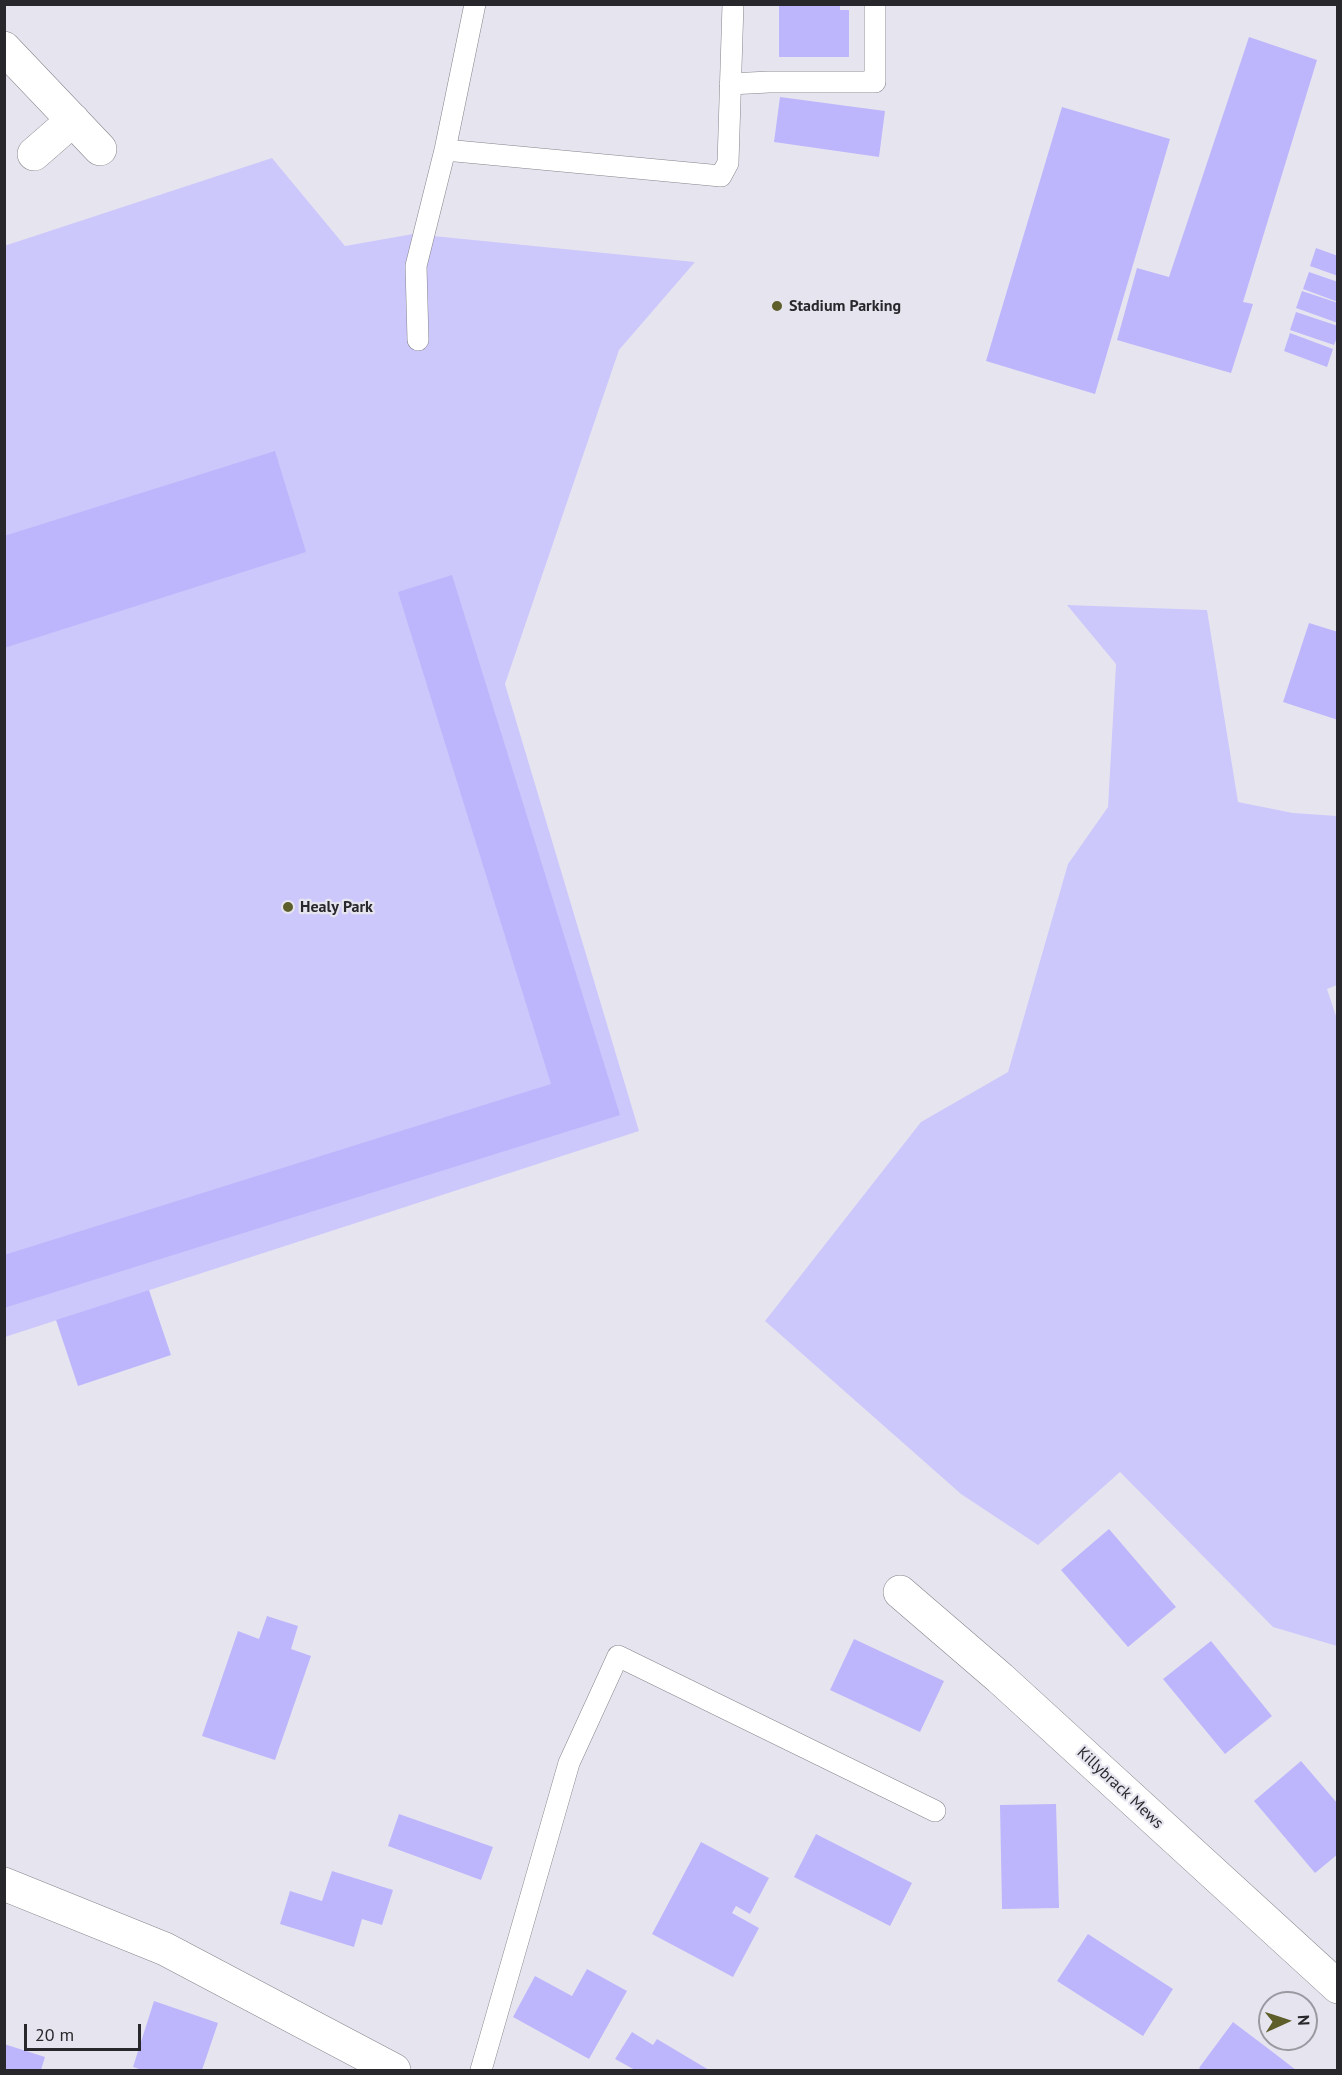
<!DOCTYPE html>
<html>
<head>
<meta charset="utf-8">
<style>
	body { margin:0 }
	#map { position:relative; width:1342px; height:2075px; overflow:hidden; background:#e6e5ef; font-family:"PT Sans",sans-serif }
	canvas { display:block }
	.frame { position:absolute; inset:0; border:6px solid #28272b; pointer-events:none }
	.north { position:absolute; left:1258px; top:1991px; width:60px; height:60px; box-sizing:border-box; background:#e6e5ef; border:2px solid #9a99a1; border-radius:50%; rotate:87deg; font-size:16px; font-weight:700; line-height:24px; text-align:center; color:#28272b }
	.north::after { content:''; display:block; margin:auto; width:21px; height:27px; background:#5e5e2b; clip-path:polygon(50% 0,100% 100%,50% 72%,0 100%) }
	.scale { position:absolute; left:24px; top:2024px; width:117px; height:27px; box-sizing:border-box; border:3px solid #28272b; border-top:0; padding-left:8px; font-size:18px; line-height:21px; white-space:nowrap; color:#28272b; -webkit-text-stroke:4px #e6e5ef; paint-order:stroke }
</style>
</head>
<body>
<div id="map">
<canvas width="1342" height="2075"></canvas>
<div class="frame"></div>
<div class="north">N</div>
<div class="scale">20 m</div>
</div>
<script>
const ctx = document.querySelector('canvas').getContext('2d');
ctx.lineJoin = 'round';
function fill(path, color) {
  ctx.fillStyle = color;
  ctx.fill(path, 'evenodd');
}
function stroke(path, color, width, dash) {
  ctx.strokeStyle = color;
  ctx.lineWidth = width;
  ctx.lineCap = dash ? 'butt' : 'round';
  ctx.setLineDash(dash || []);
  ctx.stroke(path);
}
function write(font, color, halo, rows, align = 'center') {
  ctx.font = font + ' "PT Sans",sans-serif';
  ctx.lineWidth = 4.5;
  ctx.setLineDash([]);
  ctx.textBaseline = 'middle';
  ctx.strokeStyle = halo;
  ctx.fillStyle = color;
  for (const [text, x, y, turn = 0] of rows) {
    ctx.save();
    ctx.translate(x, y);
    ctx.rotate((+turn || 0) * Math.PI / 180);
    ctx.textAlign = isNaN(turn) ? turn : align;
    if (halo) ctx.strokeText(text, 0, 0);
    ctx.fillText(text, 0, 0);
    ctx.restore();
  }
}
const green = new Path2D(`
	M 272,158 L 345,246 L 413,234 L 695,262 L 619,350 L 505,684 L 639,1131 L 5,1337 L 4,246 Z
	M 1067,605 L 1207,610 L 1238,802 L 1293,813 L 1337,816 L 1337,985 L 1327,989 L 1338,1022 L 1337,1646 L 1273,1627 L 1120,1472 L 1038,1545 L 961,1494 L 765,1321 L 921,1122 L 1008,1072 L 1068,864 L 1108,807 L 1116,664 Z`);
const building = new Path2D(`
	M 779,4 L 840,4 L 840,10 L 849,10 L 849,57 L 779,57 Z
	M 1249,37 L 1317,60 L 1243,302 L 1253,304 L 1231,373 L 1117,340 L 1137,268 L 1169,277 Z
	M 780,97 L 885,111 L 879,157 L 774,142 Z
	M 1062,107 L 1170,139 L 1095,394 L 986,361 Z
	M 1316,248 L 1338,256 L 1338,276 L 1310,266 Z
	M 1309,272 L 1338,282 L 1338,302 L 1303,289 Z
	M 1302,291 L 1338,303 L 1338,323 L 1296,308 Z
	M 1296,312 L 1338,326 L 1338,335 L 1334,345 L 1290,330 Z
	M 1290,333 L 1333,349 L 1327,367 L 1284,351 Z
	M 275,451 L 306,552 L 4,648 L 4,536 Z
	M 452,575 L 620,1115 L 4,1308 L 4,1255 L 551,1084 L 398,592 Z
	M 1309,623 L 1338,632 L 1338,720 L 1283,702 Z
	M 149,1290 L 171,1355 L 78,1386 L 56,1320 Z
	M 1109,1529 L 1176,1607 L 1128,1647 L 1061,1570 Z
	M 267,1616 L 298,1626 L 291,1649 L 311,1656 L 275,1760 L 202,1736 L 238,1631 L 259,1639 Z
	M 854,1639 L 944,1681 L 920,1732 L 830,1690 Z
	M 1211,1641 L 1272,1716 L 1225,1754 L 1163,1679 Z
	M 1301,1761 L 1338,1804 L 1338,1854 L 1315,1873 L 1254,1801 Z
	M 1056,1804 L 1059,1908 L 1002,1909 L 1000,1805 Z
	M 399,1814 L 493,1847 L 481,1880 L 388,1846 Z
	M 816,1834 L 912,1883 L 890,1926 L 794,1877 Z
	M 701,1842 L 769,1878 L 750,1914 L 736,1906 L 732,1913 L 759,1928 L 733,1977 L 652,1934 Z
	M 332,1871 L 393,1890 L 382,1925 L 362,1919 L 354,1947 L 280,1924 L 290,1891 L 322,1901 Z
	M 1088,1934 L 1173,1989 L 1143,2036 L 1057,1981 Z
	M 587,1969 L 627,1991 L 589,2059 L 513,2017 L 535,1976 L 572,1996 Z
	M 154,2001 L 218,2023 L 202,2070 L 142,2070 L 133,2067 Z
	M 1233,2022 L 1274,2053 L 1296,2070 L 1202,2070 L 1199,2068 Z
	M 632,2032 L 653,2045 L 657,2039 L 709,2070 L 635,2070 L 615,2059 Z
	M 4,2044 L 45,2057 L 41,2070 L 4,2070 Z`);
const service = new Path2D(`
	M 730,84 L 769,82 L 875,82 L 875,4
	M 445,150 L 721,176 L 728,163 L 733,4
	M 418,340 L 416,266 L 445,150 L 475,4
	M 481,2070 L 569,1763 L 618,1656 L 935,1811`);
const minor = new Path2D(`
	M 4,48 L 100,149
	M 34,154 L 73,120
	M 900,1592 L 1000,1678 L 1338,1987
	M 4,1884 L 165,1949 L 394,2070`);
const markers = [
	[777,306,6,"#5e5e2b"],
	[288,907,6,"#5e5e2b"]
];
const poiNames = [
	["Stadium Parking",789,306],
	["Healy Park",300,907]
];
const streetNames = [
	["Killybrack Mews",1120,1788,43]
];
fill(green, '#cdc8fb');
fill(building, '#bdb6fc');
stroke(service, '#84848c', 22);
stroke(minor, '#84848c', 34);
stroke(service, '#fff', 21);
stroke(minor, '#fff', 33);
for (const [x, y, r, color] of markers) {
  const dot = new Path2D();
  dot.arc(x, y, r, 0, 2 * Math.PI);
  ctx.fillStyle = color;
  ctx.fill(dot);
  stroke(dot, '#e6e5ef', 2);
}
write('bold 16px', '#28272b', '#e6e5ef', poiNames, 'left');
write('16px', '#28272b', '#e6e5ef', streetNames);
</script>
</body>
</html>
